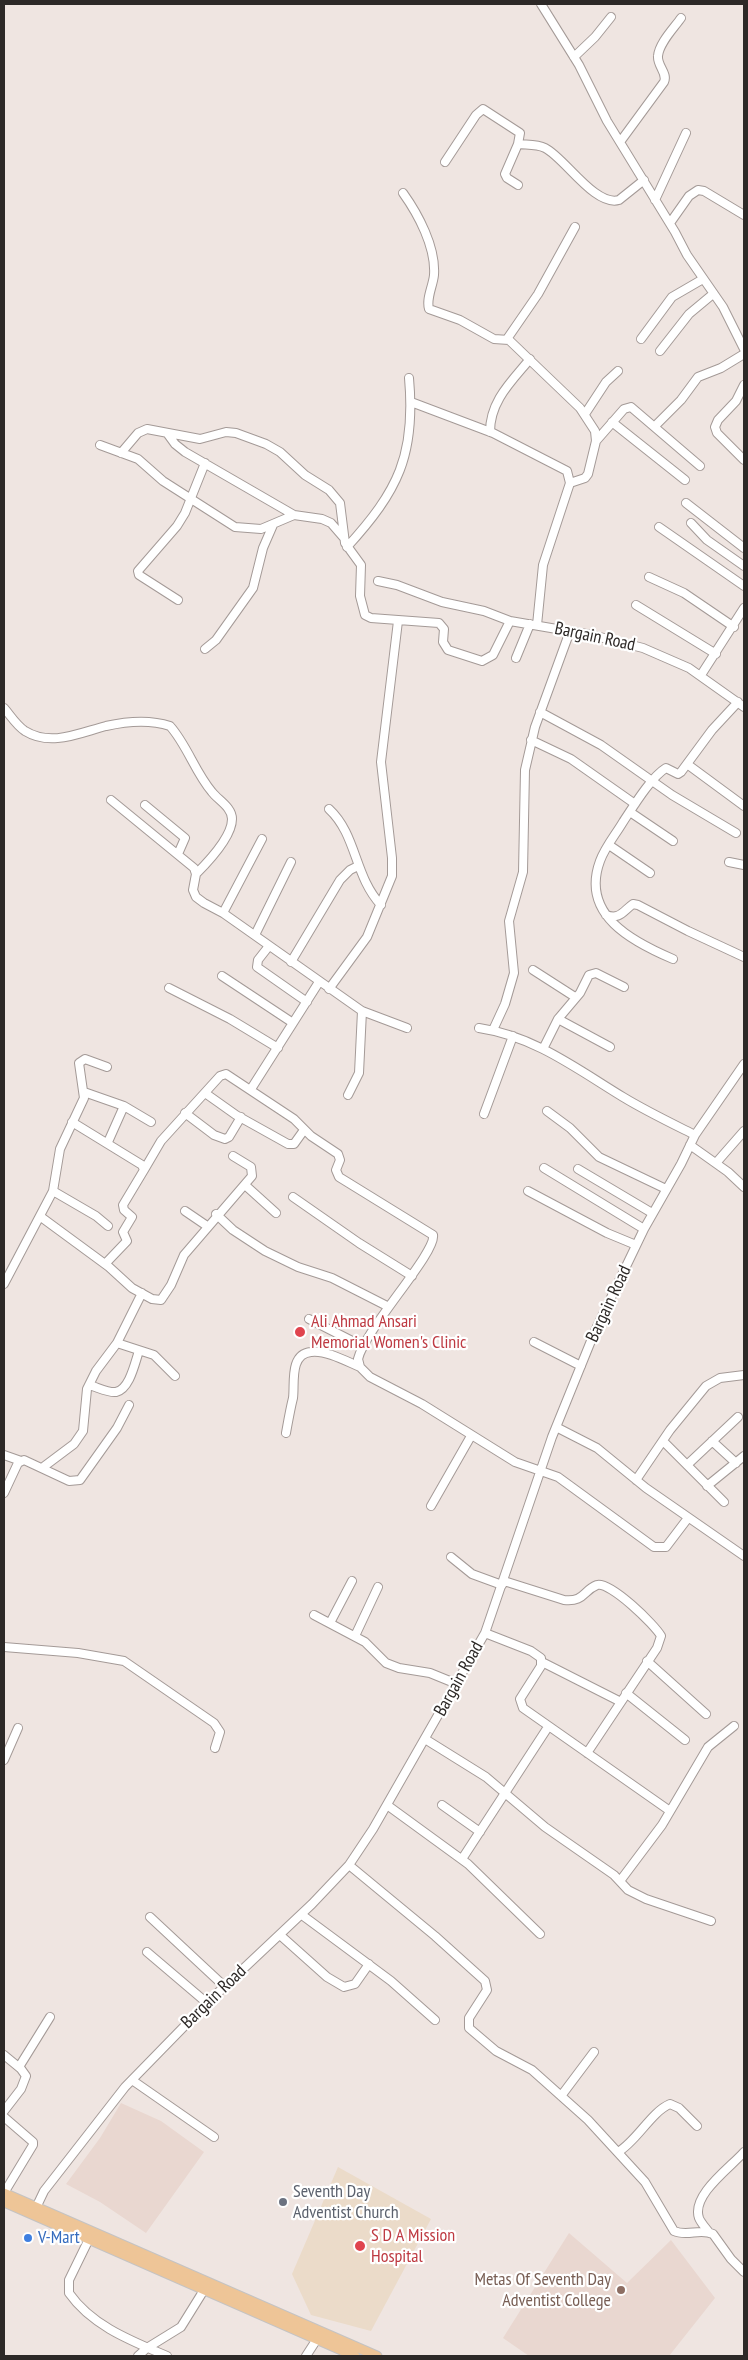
<!DOCTYPE html>
<html>
<head>
<meta charset="utf-8">
<style>
	body { margin:0 }
	#map { position:relative; width:748px; height:2360px; overflow:hidden; background:#efe5e1; font-family:"PT Sans Narrow",sans-serif }
	canvas { display:block }
	.frame { position:absolute; inset:0; border:5px solid #2d2927; pointer-events:none }
</style>
</head>
<body>
<div id="map">
<canvas width="748" height="2360"></canvas>
<div class="frame"></div>
</div>
<script>
const ctx = document.querySelector('canvas').getContext('2d');
ctx.lineJoin = 'round';
function fill(path, color) {
  ctx.fillStyle = color;
  ctx.fill(path, 'evenodd');
}
function stroke(path, color, width, dash) {
  ctx.strokeStyle = color;
  ctx.lineWidth = width;
  ctx.lineCap = dash ? 'butt' : 'round';
  ctx.setLineDash(dash || []);
  ctx.stroke(path);
}
function write(font, color, halo, rows, align = 'center') {
  ctx.font = font + ' "PT Sans Narrow",sans-serif';
  ctx.lineWidth = 4.5;
  ctx.setLineDash([]);
  ctx.textBaseline = 'middle';
  ctx.strokeStyle = halo;
  ctx.fillStyle = color;
  for (const [text, x, y, turn = 0] of rows) {
    ctx.save();
    ctx.translate(x, y);
    ctx.rotate((+turn || 0) * Math.PI / 180);
    ctx.textAlign = isNaN(turn) ? turn : align;
    if (halo) ctx.strokeText(text, 0, 0);
    ctx.fillText(text, 0, 0);
    ctx.restore();
  }
}
const built = new Path2D(`
	M 121,2103 L 161,2121 L 204,2152 L 146,2233 L 100,2202 L 66,2184 L 100,2138 Z
	M 569,2233 L 627,2283 L 671,2240 L 715,2298 L 669,2356 L 529,2356 L 503,2338 Z`);
const medical = new Path2D(`
	M 338,2167 L 431,2219 L 371,2331 L 311,2315 L 292,2274 Z`);
const minor = new Path2D(`
	M 541,4 L 579,65 L 607,121 L 675,232 L 687,255 L 723,307 L 744,349
	M 574,57 L 595,37 L 611,17
	M 620,142 L 664,82 C 668,73 657,66 658,56 C 659,43 674,28 681,18
	M 445,162 L 476,115 L 483,109 L 520,133 L 518,144 C 527,145 537,144 545,148 C 564,157 595,207 619,200 L 644,180
	M 518,185 L 507,178 L 505,174 L 518,144
	M 403,193 C 418,214 436,247 434,275 C 433,286 426,298 429,309 L 460,320 L 494,339 L 509,340 L 580,408 L 595,431 L 596,441 L 588,474 L 585,478 L 570,483
	M 655,200 L 686,133
	M 670,223 L 689,196 L 698,190 L 704,191 L 744,215
	M 507,339 L 538,294 L 575,227
	M 641,339 L 672,297 L 703,279
	M 660,351 L 689,314 L 713,294
	M 744,385 L 736,401 L 718,420 L 715,427 L 717,433 L 744,460
	M 411,402 L 493,433 L 567,471 L 570,483 L 543,565 L 537,625
	M 585,414 L 606,382 L 618,371
	M 612,422 L 685,480
	M 655,426 L 681,400 L 698,377 L 721,368 L 744,354
	M 490,432 C 490,401 511,382 530,359
	M 167,433 L 175,444 L 185,452 L 294,515 L 322,519 L 331,523 L 344,538
	M 596,441 L 624,409 L 631,407 L 700,466
	M 100,445 L 138,459 L 163,481 L 235,527 L 261,529 L 294,515
	M 121,453 L 138,433 L 147,429 L 200,439 L 226,432 L 236,433 L 266,444 L 280,452 L 305,475 L 329,490 L 340,503 L 345,543 L 361,565 L 360,596 L 365,615 L 371,618 L 439,623 L 444,629 L 443,642 L 448,650 L 482,661 L 493,655 L 510,621
	M 686,503 L 744,548
	M 691,523 L 707,540 L 744,566
	M 659,527 L 744,586
	M 347,547 C 398,491 416,455 409,378
	M 649,577 L 684,593 L 734,627
	M 378,581 L 397,585 L 442,602 L 484,611 L 510,621 L 592,635 L 643,648 L 689,668 L 744,707
	M 178,600 L 139,575 L 138,571 L 177,526 L 185,513 L 205,463
	M 636,605 L 716,654
	M 205,649 L 216,640 L 253,588 L 263,548 L 273,525
	M 516,658 L 530,624
	M 701,675 L 744,608
	M 4,708 C 11,716 16,725 25,731 C 51,747 79,733 106,726 C 128,721 149,719 170,726 C 187,745 195,772 212,792 C 218,800 232,807 232,819 C 232,837 208,862 196,874
	M 540,712 L 601,745 L 672,795 L 736,833
	M 531,740 L 571,759 L 635,804
	M 687,764 L 744,806
	M 111,800 L 194,868 L 196,874 L 193,890 L 196,897 L 204,903 L 223,913 L 362,1011 L 407,1028
	M 145,805 L 185,838 L 178,854
	M 329,809 C 357,835 354,876 381,905
	M 630,812 L 673,841
	M 609,845 L 650,873
	M 729,862 L 744,865
	M 223,913 L 262,839
	M 606,915 C 620,920 623,911 633,904 L 638,905 L 688,931 L 744,957
	M 255,935 L 291,862
	M 269,946 L 258,960 L 257,967 L 307,1002
	M 673,959 C 633,942 580,915 600,861 C 605,847 616,834 623,822 C 633,807 651,777 666,768 L 678,774 L 681,772 L 712,730 L 738,702
	M 291,962 L 340,880 L 350,870 L 358,866
	M 533,970 L 575,997
	M 222,976 L 293,1023
	M 169,988 L 230,1019 L 278,1048
	M 329,989 L 367,937 L 392,876 L 392,858 L 381,762 L 398,621
	M 558,1019 L 610,1047
	M 479,1028 C 534,1036 577,1069 623,1097 C 646,1111 671,1123 695,1135
	M 493,1030 L 505,1004 L 514,973 L 509,921 L 523,872 L 525,770 L 535,727 L 570,631
	M 543,1049 L 558,1019 L 580,993 L 589,975 L 596,973 L 624,987
	M 251,1089 L 319,982
	M 84,1092 L 124,1106 L 151,1122
	M 205,1093 L 236,1115 L 288,1144 L 294,1144 L 304,1130
	M 348,1095 L 359,1073 L 362,1011
	M 547,1111 L 570,1128 L 599,1157 L 666,1189
	M 185,1113 L 214,1135 L 225,1139 L 229,1137 L 241,1117
	M 484,1114 L 513,1036
	M 72,1122 L 142,1165 L 144,1170 L 123,1205 L 124,1210 L 132,1217 L 123,1232 L 127,1241 L 105,1264
	M 108,1142 L 124,1106
	M 690,1145 L 728,1172 L 744,1187
	M 716,1163 L 744,1131
	M 544,1168 L 644,1229
	M 578,1169 L 652,1213
	M 144,1170 L 161,1141 L 220,1076 L 226,1074 L 294,1119 L 311,1136 L 338,1154 L 340,1160 L 336,1170 L 339,1177 L 433,1235 C 437,1252 365,1329 358,1359 L 360,1367 L 370,1377 L 422,1404 L 515,1462 L 558,1477 L 654,1547 L 666,1547 L 688,1518
	M 245,1185 L 276,1213
	M 53,1191 L 96,1216 L 108,1226
	M 528,1191 L 607,1233 L 636,1245
	M 293,1197 L 359,1243 L 412,1276
	M 185,1211 L 207,1226
	M 216,1214 L 233,1230 L 265,1251 L 298,1267 L 332,1278 L 387,1306
	M 41,1217 L 109,1267 L 132,1288 L 152,1299 L 161,1300 L 171,1285 L 184,1255 L 252,1176 L 251,1167 L 233,1156
	M 4,1284 L 53,1191 L 60,1149 L 84,1098 L 79,1063 L 85,1059 L 107,1067
	M 309,1319 L 362,1346
	M 534,1342 L 581,1366
	M 117,1343 L 154,1355 L 175,1376
	M 89,1385 C 97,1387 108,1393 116,1392 C 130,1389 135,1362 139,1351
	M 556,1427 L 597,1448 L 646,1488 L 744,1556
	M 286,1433 C 288,1422 290,1410 293,1398 C 295,1384 289,1354 311,1352 C 326,1350 346,1361 360,1367
	M 663,1441 L 724,1502
	M 712,1441 L 736,1463
	M 4,1455 L 21,1461
	M 687,1465 L 738,1417
	M 42,1468 L 74,1444 L 83,1431 L 87,1389 L 96,1371 L 117,1343 L 142,1293
	M 636,1480 L 670,1430 L 706,1386 L 720,1378 L 744,1375
	M 707,1486 L 744,1456
	M 4,1493 L 18,1463 L 24,1460 L 69,1481 L 80,1480 L 117,1428 L 129,1405
	M 431,1506 L 471,1436
	M 451,1557 L 472,1574 L 502,1585
	M 504,1581 L 564,1600 C 585,1602 582,1591 597,1585 C 610,1581 655,1625 661,1636 L 657,1648 L 587,1753
	M 314,1615 L 365,1642 L 386,1663 L 399,1668 L 430,1673 L 457,1684
	M 330,1623 L 352,1581
	M 485,1633 L 531,1651 L 541,1658 L 541,1666 L 520,1699 L 523,1708 L 670,1811
	M 355,1636 L 378,1587
	M 4,1647 L 78,1653 L 124,1661 L 214,1723 L 220,1732 L 215,1748
	M 647,1661 L 706,1714
	M 542,1662 L 621,1702
	M 626,1693 L 685,1740
	M 425,1739 L 486,1777 L 545,1827 L 614,1875 L 628,1890 L 646,1899 L 711,1921
	M 4,1760 L 18,1728
	M 387,1805 L 468,1864 L 540,1934
	M 442,1805 L 480,1832
	M 462,1859 L 548,1727
	M 349,1865 L 435,1936 L 485,1981 L 487,1990 L 469,2018 L 469,2028 L 496,2051 L 532,2070 L 588,2120 L 645,2182 L 674,2231 C 687,2237 700,2228 713,2234 L 731,2259 L 744,2272
	M 620,1881 L 662,1825 L 708,1747 L 734,1726
	M 302,1915 L 391,1981 L 435,2020
	M 150,1917 L 224,1986
	M 280,1935 L 327,1977 L 344,1987 L 355,1984 L 369,1964
	M 147,1952 L 207,2003
	M 4,2055 L 21,2069 L 26,2076 L 21,2089 L 4,2111
	M 19,2067 L 50,2017
	M 132,2080 L 214,2137
	M 561,2096 L 594,2052
	M 4,2117 L 33,2142 L 33,2145 L 4,2193
	M 618,2152 C 637,2141 651,2112 670,2104 L 679,2108 L 697,2126
	M 34,2212 L 44,2191 L 125,2087 L 207,2003 L 312,1904 L 349,1865 L 373,1829 L 485,1633 L 552,1437 L 595,1331 L 644,1229 L 681,1164 L 695,1135 L 744,1064
	M 708,2231 C 705,2227 701,2223 699,2218 C 691,2195 731,2167 744,2152
	M 89,2239 L 69,2280 L 69,2293 C 92,2326 132,2341 167,2356
	M 138,2356 L 147,2348 L 181,2327 L 204,2290
	M 306,2356 L 317,2339`);
const major = new Path2D(`
	M 4,2193 L 377,2356
	M 4,2202 L 355,2356`);
const markers = [
	[300,1332,6,"#e0444e"],
	[283,2202,5,"#6b7280"],
	[28,2238,5,"#3f7fe0"],
	[360,2246,6,"#e0444e"],
	[621,2290,5,"#8d6e63"]
];
const streetNames = [
	["Bargain Road",595,637,12],
	["Bargain Road",609,1304,-65],
	["Bargain Road",459,1679,-61],
	["Bargain Road",214,1997,-44]
];
const healthNames = [
	["Ali Ahmad Ansari",311,1322],
	["Memorial Women's Clinic",311,1343],
	["S D A Mission",371,2236],
	["Hospital",371,2257]
];
const worshipNames = [
	["Seventh Day",293,2192],
	["Adventist Church",293,2213]
];
const shopNames = [
	["V-Mart",38,2238]
];
const educationNames = [
	["Metas Of Seventh Day",611,2280],
	["Adventist College",611,2301]
];
fill(built, '#e9d7d0');
fill(medical, '#ebdbc9');
stroke(minor, '#a49a97', 10);
stroke(major, '#c4c3c3', 11);
stroke(minor, '#fff', 8);
stroke(major, '#eec597', 9);
for (const [x, y, r, color] of markers) {
  const dot = new Path2D();
  dot.arc(x, y, r, 0, 2 * Math.PI);
  ctx.fillStyle = color;
  ctx.fill(dot);
  stroke(dot, '#fff', 2);
}
write('18px', '#2d2927', '#fff', streetNames);
write('18px', '#be3a42', '#fff', healthNames, 'left');
write('18px', '#5b616d', '#fff', worshipNames, 'left');
write('18px', '#366cbe', '#fff', shopNames, 'left');
write('18px', '#785e54', '#fff', educationNames, 'right');
</script>
</body>
</html>
